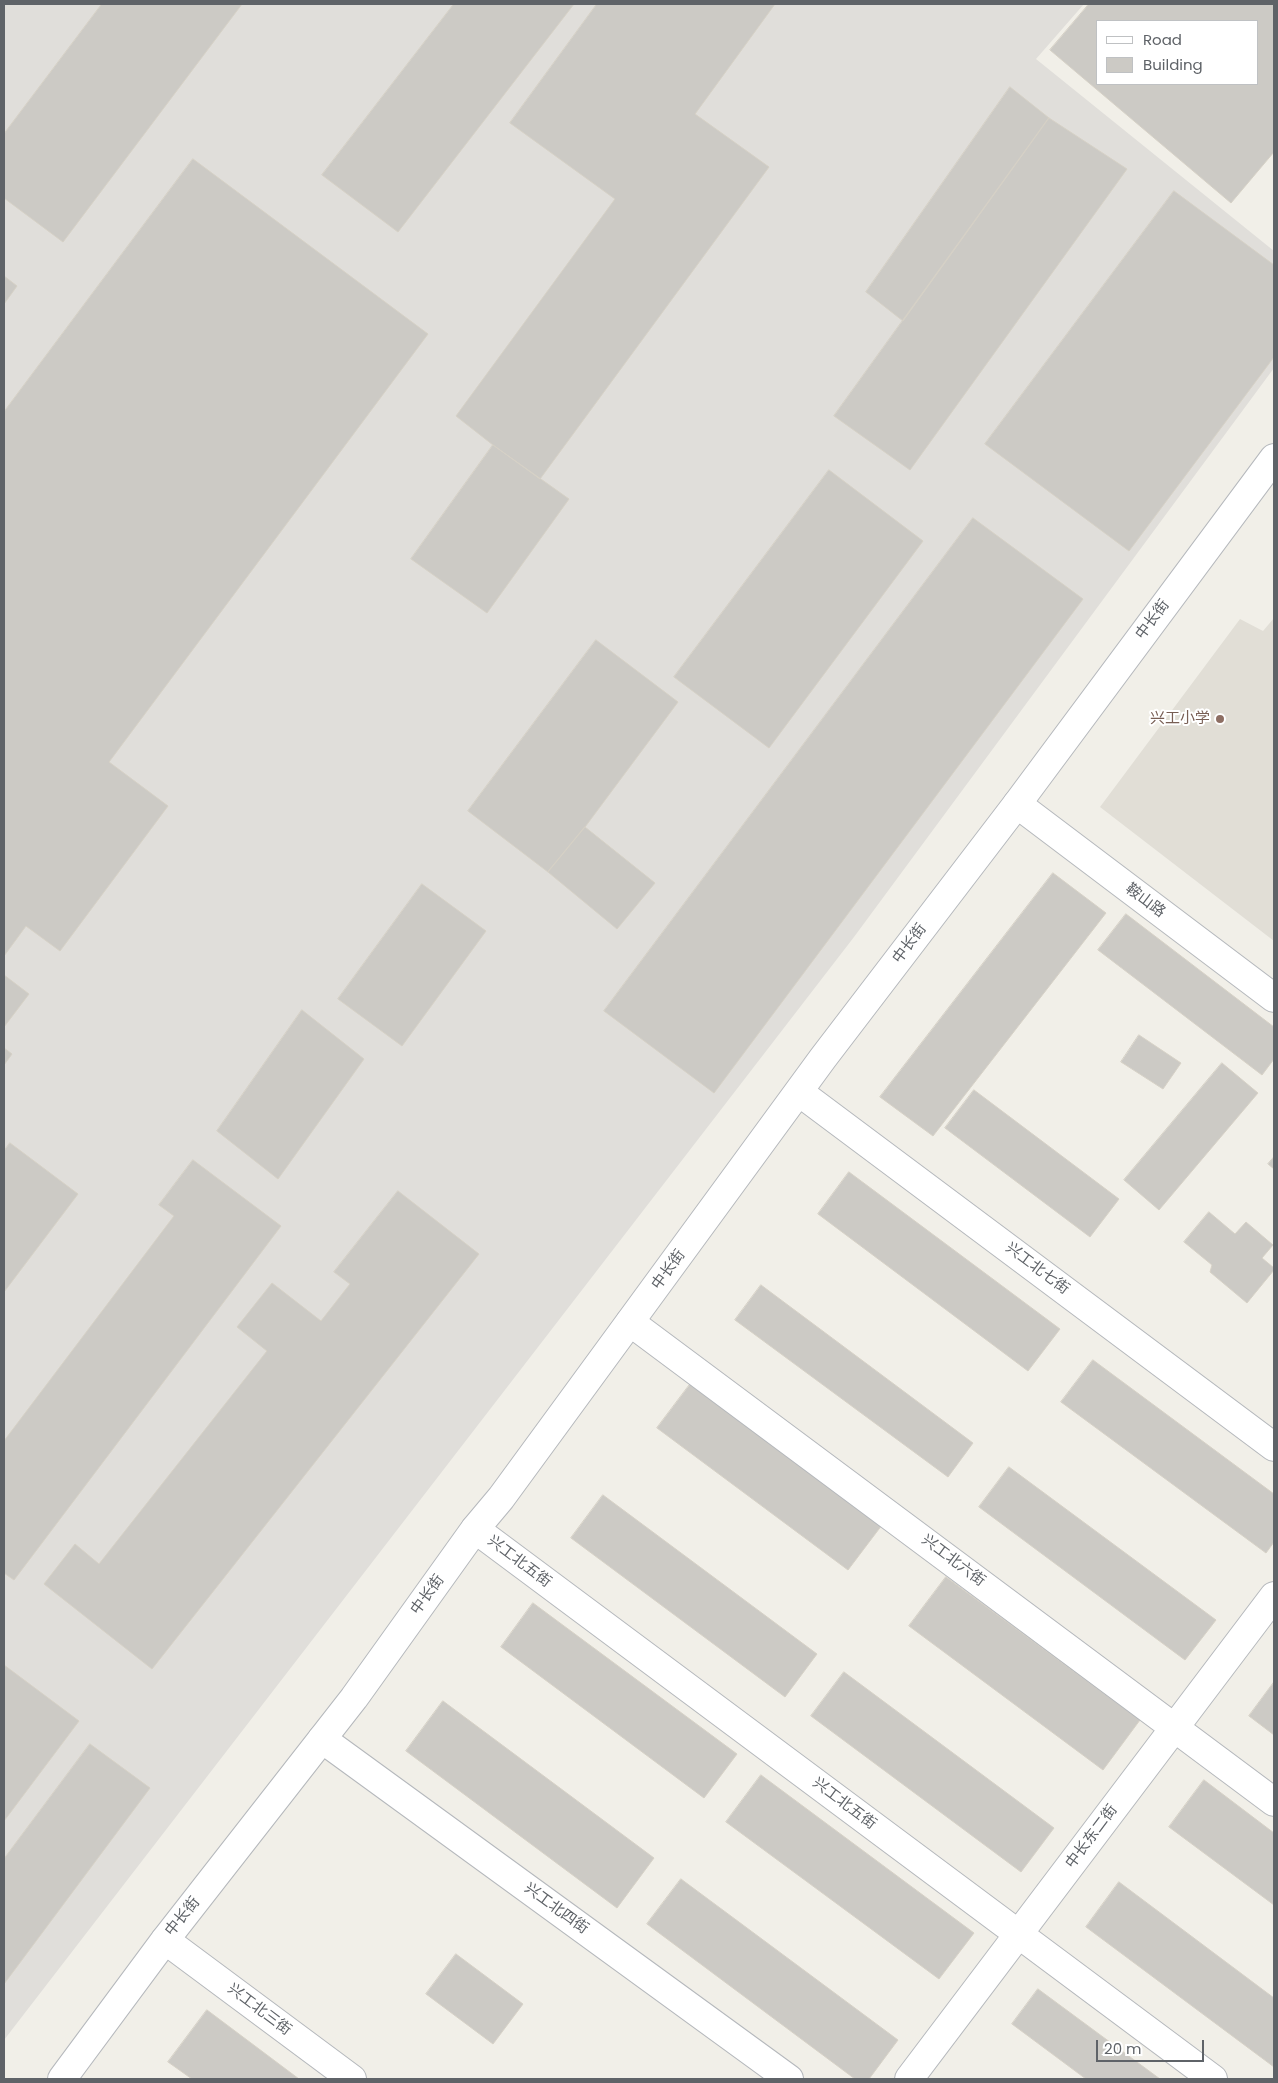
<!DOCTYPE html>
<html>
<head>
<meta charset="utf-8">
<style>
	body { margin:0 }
	#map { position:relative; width:1278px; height:2083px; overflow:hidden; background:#f1efe8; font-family:Poppins,sans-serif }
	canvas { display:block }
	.frame { position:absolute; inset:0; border:5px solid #5f6368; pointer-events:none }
	.legend { position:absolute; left:1096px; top:20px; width:162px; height:65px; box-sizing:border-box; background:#fff; border:1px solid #bfc1c3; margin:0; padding:6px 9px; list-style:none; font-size:15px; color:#5f6368 }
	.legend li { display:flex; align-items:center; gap:10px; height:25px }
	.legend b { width:25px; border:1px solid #bfc1c3 }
	.scale { position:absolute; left:1096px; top:2040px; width:108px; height:22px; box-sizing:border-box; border:2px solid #5f6368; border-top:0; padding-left:6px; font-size:15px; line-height:18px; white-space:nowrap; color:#5f6368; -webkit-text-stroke:4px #fff; paint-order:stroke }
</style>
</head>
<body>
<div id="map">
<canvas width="1278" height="2083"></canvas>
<div class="frame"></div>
<ul class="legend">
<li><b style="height:6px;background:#fff"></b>Road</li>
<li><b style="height:14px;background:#cccac5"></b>Building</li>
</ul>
<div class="scale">20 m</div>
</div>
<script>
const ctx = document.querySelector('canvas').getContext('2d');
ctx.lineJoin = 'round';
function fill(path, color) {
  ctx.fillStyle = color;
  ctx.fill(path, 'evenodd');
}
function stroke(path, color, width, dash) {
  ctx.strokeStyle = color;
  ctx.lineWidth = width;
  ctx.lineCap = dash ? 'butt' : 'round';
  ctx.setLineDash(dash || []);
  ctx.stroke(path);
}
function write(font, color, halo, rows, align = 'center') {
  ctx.font = font + ' Poppins,"Noto Sans SC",sans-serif';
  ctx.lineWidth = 4;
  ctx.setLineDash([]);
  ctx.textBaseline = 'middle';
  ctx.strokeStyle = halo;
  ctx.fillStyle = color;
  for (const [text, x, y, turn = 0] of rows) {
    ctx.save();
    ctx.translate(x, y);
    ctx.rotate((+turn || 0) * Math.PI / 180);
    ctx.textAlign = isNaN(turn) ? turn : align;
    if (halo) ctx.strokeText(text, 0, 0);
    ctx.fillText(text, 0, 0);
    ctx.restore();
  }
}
const industrial = new Path2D(`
	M 4,4 L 1084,4 L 1036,59 L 1274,251 L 1274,368 L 854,937 L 4,2040 Z`);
const education = new Path2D(`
	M 1274,618 L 1274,941 L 1100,807 L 1240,619 L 1263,631 Z`);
const building = new Path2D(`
	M 102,4 L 242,4 L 63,242 L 4,198 L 4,134 Z
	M 454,4 L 574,4 L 398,232 L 322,175 Z
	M 597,4 L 775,4 L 695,114 L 769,167 L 540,479 L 493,445 L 456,416 L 615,199 L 510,123 Z
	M 1089,4 L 1274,4 L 1274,152 L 1231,203 L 1050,50 ZM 1097,21 L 1257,21 L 1257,84 L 1097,84 Z
	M 1010,87 L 1049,118 L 903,321 L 866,292 Z
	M 1049,118 L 1127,169 L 910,470 L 834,416 Z
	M 193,159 L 428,334 L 109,762 L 168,806 L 60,951 L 26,926 L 4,956 L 4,412 Z
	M 1174,191 L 1274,265 L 1274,357 L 1129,551 L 985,444 Z
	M 4,276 L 17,286 L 4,304 Z
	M 493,445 L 569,499 L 487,613 L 411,559 Z
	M 829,470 L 923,541 L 769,748 L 674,677 Z
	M 973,518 L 1083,599 L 714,1093 L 604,1011 Z
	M 596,640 L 678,702 L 585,827 L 548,872 L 468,811 Z
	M 585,827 L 655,883 L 617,929 L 548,872 Z
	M 1053,873 L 1106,913 L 933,1136 L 880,1097 Z
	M 422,884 L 486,931 L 402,1046 L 338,999 Z
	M 1126,914 L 1274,1027 L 1274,1059 L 1262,1075 L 1098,950 Z
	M 4,975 L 29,994 L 4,1027 Z
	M 302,1010 L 364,1059 L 278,1179 L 217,1131 Z
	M 1139,1035 L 1181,1063 L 1163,1089 L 1121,1062 Z
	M 4,1048 L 12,1054 L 4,1065 Z
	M 1222,1063 L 1258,1093 L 1159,1210 L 1124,1180 Z
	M 974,1090 L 1119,1199 L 1090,1237 L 945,1128 Z
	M 10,1143 L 78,1194 L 4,1292 L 4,1151 Z
	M 1274,1157 L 1274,1169 L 1268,1164 Z
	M 193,1160 L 281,1226 L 14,1580 L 4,1573 L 4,1441 L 174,1216 L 159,1205 Z
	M 849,1172 L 1060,1329 L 1028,1371 L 818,1214 Z
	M 398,1191 L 479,1254 L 152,1669 L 44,1584 L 75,1544 L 99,1564 L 267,1351 L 237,1327 L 272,1283 L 321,1321 L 350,1284 L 334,1272 Z
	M 1209,1212 L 1235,1234 L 1246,1222 L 1273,1245 L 1262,1258 L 1274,1268 L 1274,1270 L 1247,1303 L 1210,1272 L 1212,1265 L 1184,1242 Z
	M 761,1285 L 973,1443 L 948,1477 L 735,1320 Z
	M 1093,1360 L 1274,1494 L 1274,1542 L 1266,1553 L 1061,1402 Z
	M 691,1383 L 882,1525 L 848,1570 L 657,1428 Z
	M 1009,1467 L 1216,1620 L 1185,1660 L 979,1507 Z
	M 603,1495 L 817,1654 L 785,1697 L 571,1538 Z
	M 946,1577 L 1140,1720 L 1103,1770 L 909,1626 Z
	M 533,1603 L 737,1754 L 704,1798 L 501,1647 Z
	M 4,1665 L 79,1721 L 4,1821 Z
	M 844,1672 L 1054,1828 L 1021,1872 L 811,1716 Z
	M 1274,1682 L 1274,1735 L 1249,1716 Z
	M 443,1701 L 654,1858 L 617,1908 L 406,1751 Z
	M 90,1744 L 150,1788 L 4,1984 L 4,1859 Z
	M 761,1775 L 974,1933 L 939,1979 L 726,1822 Z
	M 1204,1780 L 1274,1833 L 1274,1905 L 1169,1827 Z
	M 681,1879 L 898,2040 L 869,2079 L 855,2079 L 647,1924 Z
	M 1119,1882 L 1274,1998 L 1274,2067 L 1086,1927 Z
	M 456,1954 L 523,2004 L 493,2044 L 426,1994 Z
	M 1038,1989 L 1160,2079 L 1086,2079 L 1012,2024 Z
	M 207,2010 L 299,2079 L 192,2079 L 168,2062 Z`);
const minor = new Path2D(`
	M 1017,804 L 1274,998
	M 799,1092 L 1274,1447
	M 630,1322 L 1274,1802
	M 475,1529 L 1213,2079
	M 322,1739 L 789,2079
	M 165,1940 L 352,2079
	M 909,2079 L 1274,1596`);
const tertiary = new Path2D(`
	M 62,2079 L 165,1940 L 354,1698 L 475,1529 L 501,1498 L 823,1058 L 1017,804 L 1274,458`);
const markers = [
	[1220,719,5,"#8d6e63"]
];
const streetNames = [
	["中长街",1153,620,-53],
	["鞍山路",1145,901,37],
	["中长街",910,944,-53],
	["兴工北七街",1037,1269,37],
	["中长街",669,1270,-54],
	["兴工北六街",953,1561,37],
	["兴工北五街",519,1562,37],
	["中长街",428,1595,-54],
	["兴工北五街",844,1804,37],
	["中长东二街",1092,1837,-53],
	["兴工北四街",556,1909,36],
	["中长街",183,1917,-51],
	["兴工北三街",259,2010,37]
];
const educationNames = [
	["兴工小学",1210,719]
];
fill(industrial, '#e0deda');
fill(education, '#e1ded6');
fill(building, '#cccac5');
stroke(building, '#d6d1c6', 1);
stroke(minor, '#b5b8bc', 30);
stroke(tertiary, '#b5b8bc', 30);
stroke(minor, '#fff', 28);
stroke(tertiary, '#fff', 28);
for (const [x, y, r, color] of markers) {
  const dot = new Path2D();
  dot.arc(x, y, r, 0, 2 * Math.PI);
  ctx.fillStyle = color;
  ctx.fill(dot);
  stroke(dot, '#fff', 2);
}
write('15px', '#5f6368', '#fff', streetNames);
write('15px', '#785e54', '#fff', educationNames, 'right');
</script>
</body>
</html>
